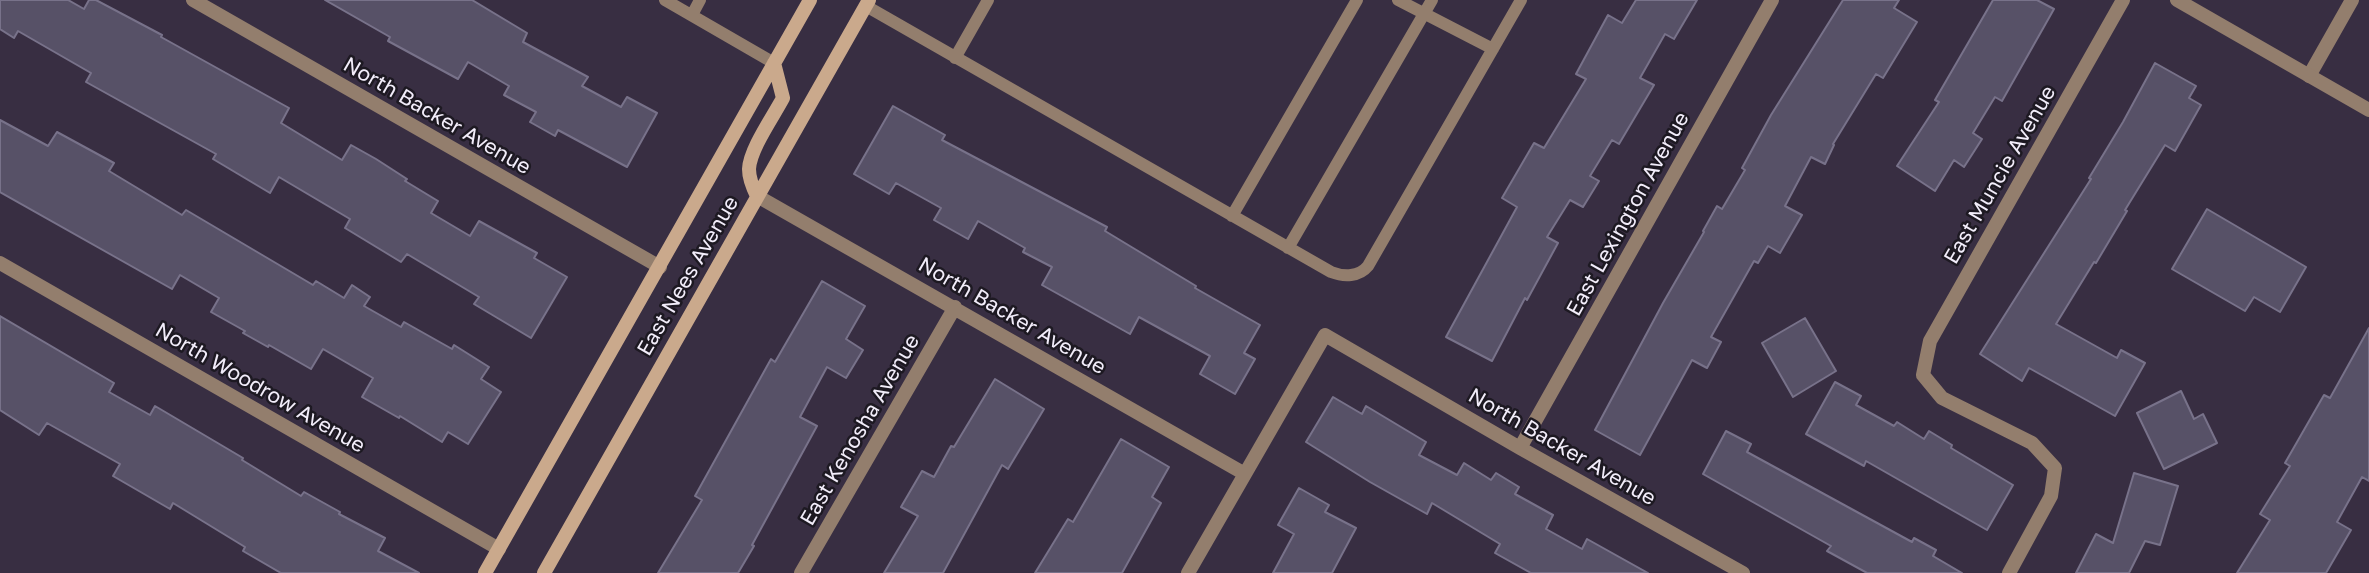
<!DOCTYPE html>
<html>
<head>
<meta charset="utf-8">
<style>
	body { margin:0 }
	canvas { display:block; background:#382e42 }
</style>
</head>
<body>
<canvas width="2369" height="573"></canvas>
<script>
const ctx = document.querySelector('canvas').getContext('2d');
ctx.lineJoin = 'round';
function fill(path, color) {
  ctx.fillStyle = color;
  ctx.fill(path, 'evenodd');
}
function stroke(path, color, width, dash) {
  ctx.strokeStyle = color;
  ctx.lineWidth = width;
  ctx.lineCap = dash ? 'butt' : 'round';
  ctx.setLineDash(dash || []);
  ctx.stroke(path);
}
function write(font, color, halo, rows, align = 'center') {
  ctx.font = font + ' "Golos Text",sans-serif';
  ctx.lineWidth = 5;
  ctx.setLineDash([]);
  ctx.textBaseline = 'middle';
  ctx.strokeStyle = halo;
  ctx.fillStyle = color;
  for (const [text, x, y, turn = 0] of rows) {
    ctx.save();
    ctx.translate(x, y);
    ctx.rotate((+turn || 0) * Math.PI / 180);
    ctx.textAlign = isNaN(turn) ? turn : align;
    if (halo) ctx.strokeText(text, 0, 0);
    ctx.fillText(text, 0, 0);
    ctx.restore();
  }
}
const building = new Path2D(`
	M 0,0 L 68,0 L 84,9 L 89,0 L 96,0 L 162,35 L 161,37 L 289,108 L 281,123 L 342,160 L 351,145 L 376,159 L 407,179 L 405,181 L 438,201 L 431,213 L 470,236 L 479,221 L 537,253 L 534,258 L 567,277 L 531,338 L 474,304 L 479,297 L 407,254 L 401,262 L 345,228 L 350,219 L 279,177 L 270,193 L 213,159 L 216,154 L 86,82 L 91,73 L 18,31 L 14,38 L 0,29 Z
	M 325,0 L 472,0 L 527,33 L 523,42 L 588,77 L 582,86 L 621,107 L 627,97 L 657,113 L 627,167 L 558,130 L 555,136 L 530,122 L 536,112 L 504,95 L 509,86 L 468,62 L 458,79 L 388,41 L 390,37 Z
	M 1636,0 L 1697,0 L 1674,39 L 1665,34 L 1640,78 L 1654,85 L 1619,144 L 1612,140 L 1590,176 L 1599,181 L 1583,207 L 1570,200 L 1547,237 L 1558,243 L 1527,300 L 1525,298 L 1492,361 L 1446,337 L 1517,207 L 1502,198 L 1534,143 L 1544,148 L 1586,79 L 1576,74 L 1608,15 L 1622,23 Z
	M 1843,0 L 1899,0 L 1894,8 L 1917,22 L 1883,78 L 1876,74 L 1833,144 L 1834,145 L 1825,164 L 1811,157 L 1785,206 L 1802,215 L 1780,253 L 1768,246 L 1758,263 L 1754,261 L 1711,337 L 1721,342 L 1707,368 L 1692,360 L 1640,455 L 1595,430 L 1663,303 L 1704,232 L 1703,231 L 1717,206 L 1722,209 L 1745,170 L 1742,168 L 1771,115 Z
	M 1993,0 L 2037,0 L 2054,9 L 2002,101 L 1995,97 L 1973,133 L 1982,139 L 1964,167 L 1954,160 L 1935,191 L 1897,166 L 1939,102 L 1935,100 Z
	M 2155,63 L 2196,86 L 2189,98 L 2201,105 L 2175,151 L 2165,145 L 2125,210 L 2127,211 L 2096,263 L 2094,262 L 2056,324 L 2117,358 L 2121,350 L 2145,363 L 2115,416 L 2029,368 L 2022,381 L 1980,354 L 2091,179 L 2089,178 L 2123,122 Z
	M 893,106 L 945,135 L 942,140 L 1107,227 L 1105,231 L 1196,286 L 1195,288 L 1260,325 L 1244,353 L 1255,359 L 1235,394 L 1200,374 L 1210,356 L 1139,317 L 1130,334 L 1042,285 L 1052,267 L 1023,252 L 1025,248 L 978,221 L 968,239 L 934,220 L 941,208 L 896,183 L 889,194 L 854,174 Z
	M 0,120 L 48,146 L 57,132 L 114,163 L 109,171 L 182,215 L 186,210 L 313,285 L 316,281 L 344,298 L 352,285 L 370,297 L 364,306 L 401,327 L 404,322 L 452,349 L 454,345 L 489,367 L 481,379 L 501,392 L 468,444 L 448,432 L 442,442 L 400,416 L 399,418 L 362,397 L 373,378 L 323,349 L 311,369 L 269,345 L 268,347 L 243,333 L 245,331 L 211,312 L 219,298 L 180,275 L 172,289 L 0,192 Z
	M 2207,209 L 2306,267 L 2280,312 L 2254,297 L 2245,311 L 2172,269 Z
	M 822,281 L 865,306 L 846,339 L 863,350 L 846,378 L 827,367 L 800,417 L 817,426 L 752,545 L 754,546 L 738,573 L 658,573 L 702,500 L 695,496 L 771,359 L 775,362 Z
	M 0,316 L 114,383 L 109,392 L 150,415 L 155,406 L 243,458 L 242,460 L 301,496 L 304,492 L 340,512 L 339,514 L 385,538 L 378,551 L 419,573 L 281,573 L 243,551 L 245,547 L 173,503 L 170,509 L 113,476 L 120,464 L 47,423 L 39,435 L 0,410 Z
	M 1805,318 L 1836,371 L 1793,397 L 1762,343 Z
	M 2369,328 L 2369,481 L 2362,477 L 2337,522 L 2351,530 L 2326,573 L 2237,573 L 2270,520 L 2260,514 L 2290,466 L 2285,463 L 2324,395 L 2330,398 Z
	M 995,379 L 1044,409 L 1008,469 L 1002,465 L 943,573 L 884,573 L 918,516 L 901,507 L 922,471 L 934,477 L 951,446 L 954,447 Z
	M 1835,382 L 1861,396 L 1856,405 L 1894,426 L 1897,422 L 1924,439 L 1929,431 L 1952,445 L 1951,448 L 2013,485 L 1987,530 L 1866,461 L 1864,466 L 1806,434 Z
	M 2181,391 L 2194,419 L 2203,414 L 2217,443 L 2164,469 L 2137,413 Z
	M 1333,397 L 1362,414 L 1366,406 L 1426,442 L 1419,455 L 1457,475 L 1464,463 L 1491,480 L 1496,473 L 1519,487 L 1515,494 L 1553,515 L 1546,529 L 1582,549 L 1587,539 L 1648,573 L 1531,573 L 1495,553 L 1500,544 L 1432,503 L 1427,514 L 1370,482 L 1306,442 Z
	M 1726,431 L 1751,444 L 1747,452 L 1912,542 L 1914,538 L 1936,550 L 1933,556 L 1962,573 L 1867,573 L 1827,551 L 1831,546 L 1703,474 Z
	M 1121,439 L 1169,467 L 1152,497 L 1161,503 L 1122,573 L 1035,573 L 1068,519 L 1073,522 Z
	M 2134,473 L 2178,486 L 2160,545 L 2145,541 L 2129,573 L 2076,573 L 2096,534 L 2113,543 Z
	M 1299,488 L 1329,505 L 1325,512 L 1356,528 L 1332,573 L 1273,573 L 1294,534 L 1278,525 Z`);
const service = new Path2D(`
	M 665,0 L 774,63
	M 1398,0 L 1493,49
	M 866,6 L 1331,272 C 1344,277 1359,277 1368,266 L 1521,0
	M 692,15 L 700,0
	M 955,58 L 988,0
	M 1232,216 L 1357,0
	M 1288,248 L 1432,0`);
const minor = new Path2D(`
	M 193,0 L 660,267
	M 2309,76 L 2352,0
	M 757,196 L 1245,474
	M 0,263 L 499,549
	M 1520,448 L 1772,0
	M 801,573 L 955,307
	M 1188,573 L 1325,335 L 1520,448 L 1743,573
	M 2009,573 L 2051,496 L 2055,468 L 2032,443 L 1942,398 L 1923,375 L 1930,341 L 2123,0`);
const tertiary = new Path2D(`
	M 2177,0 L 2369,110`);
const secondary = new Path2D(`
	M 757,196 C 753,188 749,179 749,169 C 750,149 773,117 783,98 L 774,63
	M 485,573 L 810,0
	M 544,573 L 869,0`);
const streetNames = [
	["North Backer Avenue",437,116,30],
	["East Muncie Avenue",2000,175,-60],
	["East Lexington Avenue",1628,214,-61],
	["East Nees Avenue",688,276,-60],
	["North Backer Avenue",1012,316,30],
	["North Woodrow Avenue",260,388,30],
	["East Kenosha Avenue",860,430,-60],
	["North Backer Avenue",1562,447,30]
];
fill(building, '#575167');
stroke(building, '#78728a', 2);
stroke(service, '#937e6d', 12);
stroke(minor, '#937e6d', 14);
stroke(tertiary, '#937e6d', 14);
stroke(secondary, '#caa98c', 14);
write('21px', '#f2edfa', '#1d1922', streetNames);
</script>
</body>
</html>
